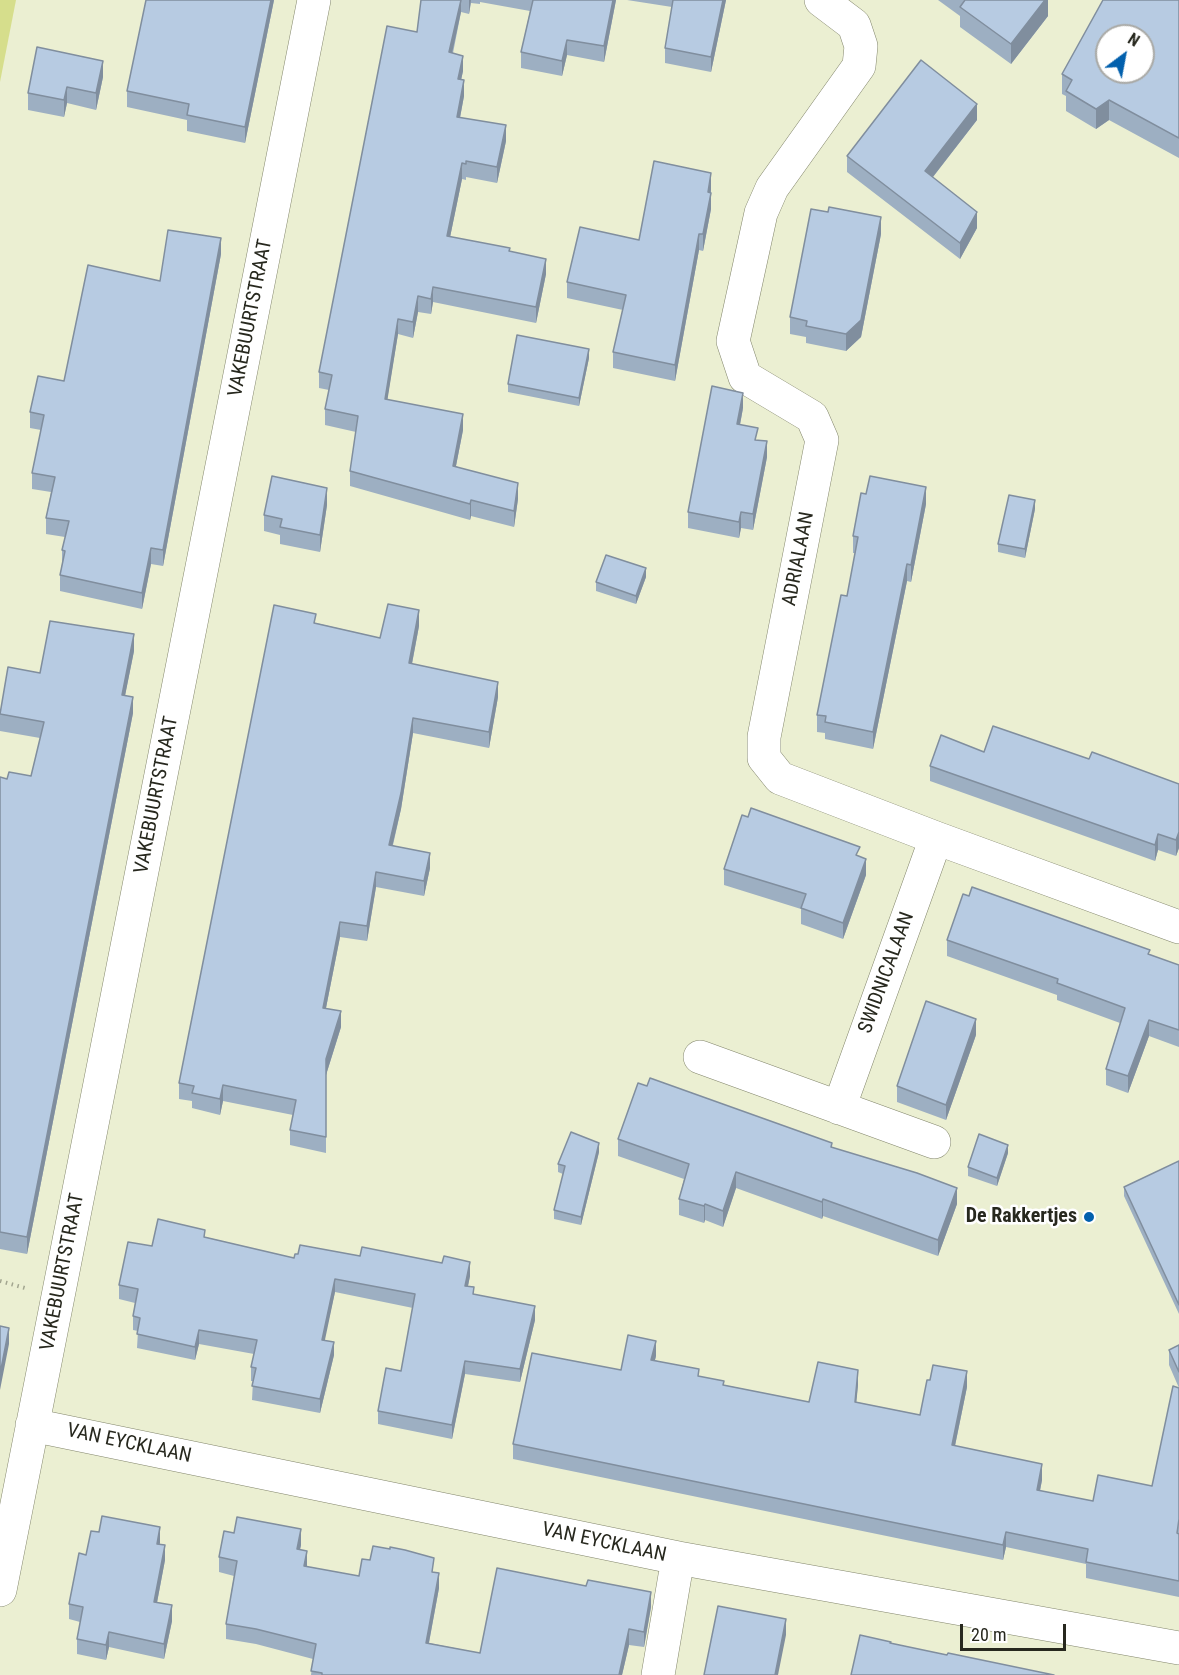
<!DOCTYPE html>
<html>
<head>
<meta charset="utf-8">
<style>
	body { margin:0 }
	#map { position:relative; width:1179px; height:1675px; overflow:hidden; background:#ebefd2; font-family:"Roboto Condensed",sans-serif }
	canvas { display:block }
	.north { position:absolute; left:1095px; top:24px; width:60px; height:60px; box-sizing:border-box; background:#fff; border:2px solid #a9a9a5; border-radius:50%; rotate:32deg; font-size:16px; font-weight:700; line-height:24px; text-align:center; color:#27281e }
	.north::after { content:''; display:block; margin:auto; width:21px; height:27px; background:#0260ad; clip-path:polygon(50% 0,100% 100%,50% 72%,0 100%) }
	.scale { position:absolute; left:960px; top:1624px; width:106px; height:27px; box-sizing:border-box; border:3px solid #27281e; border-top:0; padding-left:8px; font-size:18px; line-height:21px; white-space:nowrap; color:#27281e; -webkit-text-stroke:4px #fff; paint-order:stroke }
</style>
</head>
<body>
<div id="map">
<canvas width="1179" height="1675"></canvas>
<div class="north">N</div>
<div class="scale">20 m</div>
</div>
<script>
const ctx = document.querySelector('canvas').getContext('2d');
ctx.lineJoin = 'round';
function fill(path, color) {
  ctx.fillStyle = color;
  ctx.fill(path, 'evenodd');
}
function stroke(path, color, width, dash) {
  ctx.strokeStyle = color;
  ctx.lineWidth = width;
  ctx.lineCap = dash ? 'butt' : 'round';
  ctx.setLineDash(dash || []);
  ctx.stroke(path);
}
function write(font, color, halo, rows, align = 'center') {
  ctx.font = font + ' "Roboto Condensed",sans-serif';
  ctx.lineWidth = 5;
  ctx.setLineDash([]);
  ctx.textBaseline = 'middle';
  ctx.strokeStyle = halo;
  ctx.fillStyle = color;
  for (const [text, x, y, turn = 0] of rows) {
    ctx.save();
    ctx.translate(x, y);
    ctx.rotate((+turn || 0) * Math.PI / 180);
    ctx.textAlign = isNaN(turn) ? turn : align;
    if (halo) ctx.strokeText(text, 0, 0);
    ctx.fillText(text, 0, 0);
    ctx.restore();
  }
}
const green = new Path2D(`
	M 0,0 L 16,0 L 0,82 Z`);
const path = new Path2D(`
	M 0,1281 L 25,1288`);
const minor = new Path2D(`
	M 821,0 L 854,25 L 861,46 L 859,66 L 772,188 L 761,213 L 733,341 L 745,377 L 812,417 L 822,440 L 764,737 L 764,758 L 780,778 L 936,838 L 1179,927
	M 700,1057 L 934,1142
	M 839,1108 L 936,838
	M 32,1425 L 678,1558 L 1179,1648
	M 0,1590 L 314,0
	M 658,1675 L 678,1558`);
const wall = new Path2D(`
	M 274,0 L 245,143 L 187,131 L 187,120 L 127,107 L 127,91 Z
	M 421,0 L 616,0 L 604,62 L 567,55 L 562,76 L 521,68 L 521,52 L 530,11 L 480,2 L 480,4 L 471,3 L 469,14 L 461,12 L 453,53 L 463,71 L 461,80 L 464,96 L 460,118 L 506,141 L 497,183 L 466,177 L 466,180 L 462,179 L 450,237 L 510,251 L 546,274 L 536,323 L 433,302 L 431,314 L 418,312 L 413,338 L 398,334 L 387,400 L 463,430 L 456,466 L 518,499 L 514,527 L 471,516 L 470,520 L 350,486 L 350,471 L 356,432 L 325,425 L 325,409 L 329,390 L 319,388 L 319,372 L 417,32 Z
	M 627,0 L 726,0 L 711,72 L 665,63 L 665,48 L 672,7 Z
	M 938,0 L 1048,0 L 1048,16 L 1011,64 L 960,27 L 960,16 Z
	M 1179,0 L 1179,158 L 1109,120 L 1096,129 L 1066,111 L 1066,96 L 1062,94 L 1062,74 Z
	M 103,77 L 96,110 L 67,103 L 64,117 L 28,110 L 28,93 Z
	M 977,120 L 933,177 L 977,228 L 960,259 L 847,172 L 847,156 Z
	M 711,190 L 711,209 L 703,251 L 699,250 L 675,381 L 613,368 L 613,352 L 623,310 L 567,298 L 567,282 L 639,240 Z
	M 881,234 L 861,337 L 846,351 L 806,343 L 806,337 L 790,334 L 790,317 Z
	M 221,254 L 163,566 L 151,564 L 142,609 L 60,591 L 60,575 L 62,564 L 62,550 L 65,537 L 46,534 L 46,518 L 51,492 L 32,489 L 32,473 L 41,430 L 30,428 L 30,412 L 64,381 L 160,281 Z
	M 589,358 L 579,406 L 508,392 L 508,384 Z
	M 743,408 L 740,425 L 767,457 L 753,530 L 741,528 L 739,538 L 688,528 L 688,512 Z
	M 926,504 L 911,582 L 907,581 L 873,749 L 825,739 L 825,733 L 817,732 L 817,715 L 847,596 L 855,553 L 853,553 L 853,536 Z
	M 327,505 L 320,552 L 280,544 L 280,535 L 264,531 L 264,515 Z
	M 1035,509 L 1025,558 L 998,552 L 998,544 Z
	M 646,577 L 636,604 L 596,591 L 596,582 Z
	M 316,623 L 380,638 L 419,626 L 412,664 L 498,697 L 489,748 L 413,733 L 401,809 L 393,845 L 430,868 L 424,896 L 376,887 L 367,941 L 340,937 L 326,1008 L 341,1027 L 326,1075 L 326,1153 L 290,1145 L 290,1130 L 293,1115 L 223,1101 L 220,1115 L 192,1108 L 192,1101 L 179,1099 L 179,1083 Z
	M 134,651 L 125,695 L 133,713 L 27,1254 L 0,1249 L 0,777 L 7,779 L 31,776 L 40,738 L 0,731 L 0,714 L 40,673 Z
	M 984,752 L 1089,759 L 1179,784 L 1179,848 L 1176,856 L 1158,850 L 1155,861 L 930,781 L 930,766 Z
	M 860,857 L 866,875 L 843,939 L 801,924 L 801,909 L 724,885 L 724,869 Z
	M 947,940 L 1150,955 L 1179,965 L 1179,1047 L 1149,1036 L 1128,1093 L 1106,1085 L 1106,1069 L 1120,1023 L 1057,1000 L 1057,995 L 947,956 Z
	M 976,1035 L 946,1120 L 897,1102 L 897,1086 Z
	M 618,1139 L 832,1147 L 957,1204 L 938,1256 L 823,1216 L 822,1219 L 736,1188 L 723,1227 L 705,1220 L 704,1223 L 679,1215 L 679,1199 L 684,1179 L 618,1156 Z
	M 599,1152 L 581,1225 L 554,1219 L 554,1210 L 563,1174 L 558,1172 L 558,1164 Z
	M 1008,1153 L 997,1186 L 968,1176 L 968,1167 Z
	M 1179,1161 L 1179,1314 L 1124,1196 L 1124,1187 Z
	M 205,1237 L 294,1258 L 470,1276 L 468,1286 L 474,1294 L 535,1320 L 520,1382 L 465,1374 L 452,1439 L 378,1424 L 378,1411 L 401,1371 L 413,1308 L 335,1292 L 324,1340 L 334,1355 L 320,1413 L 252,1400 L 253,1381 L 251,1381 L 251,1367 L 254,1354 L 199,1344 L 195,1360 L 137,1348 L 138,1331 L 133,1330 L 133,1316 L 135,1303 L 119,1299 L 119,1285 L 152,1246 Z
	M 1179,1345 L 1179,1597 L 1086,1578 L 1086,1564 L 1006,1547 L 1003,1560 L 513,1459 L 513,1444 L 621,1370 L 656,1356 L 655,1360 L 724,1385 L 809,1402 L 858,1385 L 856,1402 L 920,1415 L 967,1387 L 955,1446 L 1042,1480 L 1040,1491 L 1093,1501 L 1152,1486 L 1179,1388 L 1169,1365 L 1169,1350 Z
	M 234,1533 L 301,1545 L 300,1549 L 307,1567 L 359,1576 L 434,1572 L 439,1588 L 429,1643 L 480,1653 L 651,1607 L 644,1647 L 629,1645 L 622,1675 L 311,1675 L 313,1659 L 256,1644 L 226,1639 L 226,1624 L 234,1576 L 219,1572 L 219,1557 Z
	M 160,1544 L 165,1560 L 157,1603 L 172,1621 L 164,1659 L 109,1647 L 106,1660 L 77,1654 L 77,1639 L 80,1622 L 69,1619 L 69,1604 L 86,1555 Z`);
const shadedWall = new Path2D(`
	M 271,0 L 274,0 L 245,143 L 245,127 Z
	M 461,0 L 461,12 L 449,67 L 449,52 Z
	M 469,0 L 471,0 L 469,14 Z
	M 613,0 L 616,0 L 604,62 L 604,46 Z
	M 723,0 L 726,0 L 711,72 L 711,57 Z
	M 1045,0 L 1048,0 L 1048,16 L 1011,64 L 1011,44 Z
	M 567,40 L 567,55 L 562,76 L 562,61 Z
	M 463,56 L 463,71 L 458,94 L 458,79 Z
	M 103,61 L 103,77 L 96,110 L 96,93 Z
	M 464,80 L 464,96 L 457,133 L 457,117 Z
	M 67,87 L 67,103 L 64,117 L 64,100 Z
	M 1109,100 L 1109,120 L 1096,129 L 1096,109 Z
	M 977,104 L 977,120 L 925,187 L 925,171 Z
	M 506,125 L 506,141 L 497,183 L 497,167 Z
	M 462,163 L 462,179 L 447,252 L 447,236 Z
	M 711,173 L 711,190 L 708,208 L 708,192 Z
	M 711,193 L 711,209 L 703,251 L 703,234 Z
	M 977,212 L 977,228 L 960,259 L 960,243 Z
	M 881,217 L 881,234 L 861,337 L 846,351 L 846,334 Z
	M 699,234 L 699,250 L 675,381 L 675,365 Z
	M 221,238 L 221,254 L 163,566 L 163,550 Z
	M 546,259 L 546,274 L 536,323 L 536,307 Z
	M 433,287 L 433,302 L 431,314 L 431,299 Z
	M 418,296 L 418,312 L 413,338 L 413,322 Z
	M 398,319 L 398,334 L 385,415 L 385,399 Z
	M 589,349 L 589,358 L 579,406 L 579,398 Z
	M 743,393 L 743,408 L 737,440 L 737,424 Z
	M 463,414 L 463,430 L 453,481 L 453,466 Z
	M 767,441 L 767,457 L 753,530 L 753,514 Z
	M 518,483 L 518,499 L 514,527 L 514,511 Z
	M 926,487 L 926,504 L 911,582 L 911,565 Z
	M 327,488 L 327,505 L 320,552 L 320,535 Z
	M 471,500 L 471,516 L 470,520 L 470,504 Z
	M 1035,500 L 1035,509 L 1025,558 L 1025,549 Z
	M 741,512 L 741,528 L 739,538 L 739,522 Z
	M 151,548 L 151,564 L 142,609 L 142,593 Z
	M 907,564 L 907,581 L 873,749 L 873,732 Z
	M 646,568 L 646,577 L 636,604 L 636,596 Z
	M 419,610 L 419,626 L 409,679 L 409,663 Z
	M 134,634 L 134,651 L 122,711 L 122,695 Z
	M 498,682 L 498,697 L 489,748 L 489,732 Z
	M 133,697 L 133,713 L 27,1254 L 27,1237 Z
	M 413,718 L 413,733 L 401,809 L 389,860 L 389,845 Z
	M 1179,832 L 1179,848 L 1176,856 L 1176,840 Z
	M 1158,834 L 1158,850 L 1155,861 L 1155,845 Z
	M 430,853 L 430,868 L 424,896 L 424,881 Z
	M 866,859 L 866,875 L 843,939 L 843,923 Z
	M 376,872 L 376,887 L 367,941 L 367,926 Z
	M 340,922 L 340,937 L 323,1023 L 323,1008 Z
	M 341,1011 L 341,1027 L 326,1075 L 326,1059 Z
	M 976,1019 L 976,1035 L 946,1120 L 946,1105 Z
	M 1149,1020 L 1149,1036 L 1128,1093 L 1128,1076 Z
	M 223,1085 L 223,1101 L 220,1115 L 220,1099 Z
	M 599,1143 L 599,1152 L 581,1225 L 581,1217 Z
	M 1008,1145 L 1008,1153 L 997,1186 L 997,1178 Z
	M 736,1172 L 736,1188 L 723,1227 L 723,1211 Z
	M 957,1188 L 957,1204 L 938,1256 L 938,1240 Z
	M 823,1199 L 823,1216 L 822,1219 L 822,1202 Z
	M 705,1204 L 705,1220 L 704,1223 L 704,1206 Z
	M 470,1262 L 470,1276 L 465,1300 L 465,1286 Z
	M 335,1279 L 335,1292 L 322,1354 L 322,1340 Z
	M 535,1306 L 535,1320 L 520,1382 L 520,1369 Z
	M 9,1328 L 9,1344 L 0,1390 L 0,1374 Z
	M 199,1330 L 199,1344 L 195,1360 L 195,1347 Z
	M 656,1341 L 656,1356 L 651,1375 L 651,1360 Z
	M 334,1342 L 334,1355 L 320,1413 L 320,1399 Z
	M 465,1361 L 465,1374 L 452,1439 L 452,1425 Z
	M 858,1370 L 858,1385 L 855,1417 L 855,1402 Z
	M 967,1371 L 967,1387 L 952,1460 L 952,1445 Z
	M 1042,1464 L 1042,1480 L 1037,1505 L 1037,1490 Z
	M 160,1527 L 160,1543 L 157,1559 L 157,1544 Z
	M 301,1529 L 301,1545 L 297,1564 L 297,1549 Z
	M 1006,1532 L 1006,1547 L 1003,1560 L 1003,1545 Z
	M 165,1545 L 165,1560 L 154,1618 L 154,1602 Z
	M 307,1551 L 307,1566 L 304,1581 L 304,1566 Z
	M 439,1573 L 439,1588 L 426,1658 L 426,1643 Z
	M 651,1592 L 651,1607 L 644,1647 L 644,1632 Z
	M 172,1605 L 172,1621 L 164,1659 L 164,1644 Z
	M 786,1619 L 786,1635 L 778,1675 L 775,1675 Z
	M 629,1629 L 629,1645 L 622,1675 L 619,1675 Z
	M 109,1632 L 109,1647 L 106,1660 L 106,1645 Z`);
const building = new Path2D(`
	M 146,0 L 271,0 L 245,127 L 187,115 L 189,104 L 127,91 Z
	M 421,0 L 461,0 L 449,52 L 463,56 L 458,79 L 464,80 L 457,117 L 506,125 L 497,167 L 466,161 L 466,164 L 462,163 L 447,236 L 510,248 L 509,251 L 546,259 L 536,307 L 433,287 L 431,299 L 418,296 L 413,322 L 398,319 L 385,399 L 463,414 L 453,466 L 518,483 L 514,511 L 471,500 L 470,504 L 350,471 L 358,416 L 325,409 L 332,375 L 319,372 L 387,26 L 417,32 Z
	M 533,0 L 613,0 L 604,46 L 567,40 L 562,61 L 521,52 Z
	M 673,0 L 723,0 L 711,57 L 665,48 Z
	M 965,0 L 1045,0 L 1011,44 L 960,7 Z
	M 1103,0 L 1179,0 L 1179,138 L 1109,100 L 1096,109 L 1066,91 L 1072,80 L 1062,74 ZM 1107,36 L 1143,36 L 1143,72 L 1107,72 Z
	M 37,47 L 103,61 L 96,93 L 67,87 L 64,100 L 28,93 Z
	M 921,60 L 977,104 L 925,171 L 977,212 L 960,243 L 847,156 Z
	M 654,161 L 711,173 L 708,192 L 711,193 L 703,234 L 699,234 L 675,365 L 613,352 L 626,295 L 567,282 L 580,227 L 639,240 Z
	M 829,207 L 881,217 L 861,320 L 846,334 L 806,326 L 807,321 L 790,317 L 811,209 L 828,212 Z
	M 168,230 L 221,238 L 163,550 L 151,548 L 142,593 L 60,575 L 65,551 L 62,550 L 69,521 L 46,518 L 55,477 L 32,473 L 44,415 L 30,412 L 38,376 L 64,381 L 88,265 L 160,281 Z
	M 517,335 L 589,349 L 579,398 L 508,384 Z
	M 712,386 L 743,393 L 737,424 L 758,428 L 755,440 L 767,441 L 753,514 L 741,512 L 739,522 L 688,512 Z
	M 272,476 L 327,488 L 320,535 L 280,527 L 282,519 L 264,515 Z
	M 870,476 L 926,487 L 911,565 L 907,564 L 873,732 L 825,722 L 826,716 L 817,715 L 841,595 L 847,596 L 858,537 L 853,536 L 861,493 L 866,494 Z
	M 1009,495 L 1035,500 L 1025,549 L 998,544 Z
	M 606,555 L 646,568 L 636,596 L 596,582 Z
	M 388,604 L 419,610 L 409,663 L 498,682 L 489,732 L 413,718 L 401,793 L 389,845 L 430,853 L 424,881 L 376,872 L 367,926 L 340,922 L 323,1008 L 341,1011 L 326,1059 L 326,1137 L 290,1130 L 296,1100 L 223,1085 L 220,1099 L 192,1093 L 194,1086 L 179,1083 L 274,605 L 316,614 L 314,623 L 380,638 Z
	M 50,621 L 134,634 L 122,695 L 133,697 L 27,1237 L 0,1232 L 0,777 L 7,779 L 9,772 L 31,776 L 44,722 L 0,714 L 8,667 L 40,673 Z
	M 993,726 L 1089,759 L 1092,752 L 1179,784 L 1179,832 L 1176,840 L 1158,834 L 1155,845 L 930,766 L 941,735 L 984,752 Z
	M 751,808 L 860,847 L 856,855 L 866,859 L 843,923 L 801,908 L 806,894 L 724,869 L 742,815 L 748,817 Z
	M 972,887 L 1150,950 L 1148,954 L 1179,965 L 1179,1030 L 1149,1020 L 1128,1076 L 1106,1069 L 1125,1008 L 1057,983 L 1058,979 L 947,940 L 963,894 L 969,896 Z
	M 926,1001 L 976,1019 L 946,1105 L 897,1086 Z
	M 650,1078 L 832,1143 L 831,1147 L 917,1173 L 957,1188 L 938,1240 L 823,1199 L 822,1202 L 736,1172 L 723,1211 L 705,1204 L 704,1206 L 679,1199 L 689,1164 L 618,1139 L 638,1083 L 647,1086 Z
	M 571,1132 L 599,1143 L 581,1217 L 554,1210 L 565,1166 L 558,1164 Z
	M 979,1134 L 1008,1145 L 997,1178 L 968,1167 Z
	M 1179,1161 L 1179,1305 L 1124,1187 Z
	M 158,1219 L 205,1230 L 204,1237 L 294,1258 L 295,1254 L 298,1254 L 300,1245 L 360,1256 L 362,1247 L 442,1263 L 444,1256 L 470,1262 L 465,1286 L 474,1287 L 473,1294 L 535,1306 L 520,1369 L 465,1361 L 452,1425 L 378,1411 L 386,1368 L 401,1371 L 415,1294 L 335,1279 L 322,1340 L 334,1342 L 320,1399 L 252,1386 L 256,1368 L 251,1367 L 257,1340 L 199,1330 L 195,1347 L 137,1334 L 140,1318 L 133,1316 L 138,1289 L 119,1285 L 128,1242 L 152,1246 Z
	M 0,1326 L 9,1328 L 0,1374 Z
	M 628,1335 L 656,1341 L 651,1360 L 699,1369 L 698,1376 L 724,1381 L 723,1385 L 809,1402 L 818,1362 L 858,1370 L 855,1402 L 920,1415 L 927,1380 L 930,1380 L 933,1365 L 967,1371 L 952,1445 L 1042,1464 L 1037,1490 L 1093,1501 L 1098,1475 L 1152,1486 L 1173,1386 L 1179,1388 L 1179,1519 L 1177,1533 L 1179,1534 L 1179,1581 L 1086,1562 L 1088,1549 L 1006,1532 L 1003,1545 L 513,1444 L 532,1353 L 621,1370 Z
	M 1179,1345 L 1179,1372 L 1169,1350 Z
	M 102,1516 L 160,1527 L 157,1544 L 165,1545 L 154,1602 L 172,1605 L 164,1644 L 109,1632 L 106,1645 L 77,1639 L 83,1607 L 69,1604 L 79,1553 L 86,1555 L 91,1531 L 99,1532 Z
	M 237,1517 L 301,1529 L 297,1549 L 307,1551 L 304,1566 L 359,1576 L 362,1559 L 370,1560 L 373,1546 L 390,1549 L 390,1547 L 405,1550 L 434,1558 L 432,1572 L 439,1573 L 426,1643 L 480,1653 L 497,1568 L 586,1586 L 588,1580 L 651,1592 L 644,1632 L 629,1629 L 619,1675 L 322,1675 L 322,1673 L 311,1671 L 316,1644 L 256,1629 L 226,1624 L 237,1561 L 219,1557 L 224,1531 L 234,1533 Z
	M 718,1606 L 786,1619 L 775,1675 L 704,1675 Z
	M 860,1635 L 891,1642 L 890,1643 L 947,1655 L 948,1653 L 1054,1675 L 851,1675 Z`);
const markers = [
	[1089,1217,6,"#0260ad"]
];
const streetNames = [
	["VAKEBUURTSTRAAT",251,318,-79],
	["ADRIALAAN",799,559,-79],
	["VAKEBUURTSTRAAT",157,795,-79],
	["SWIDNICALAAN",887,973,-70],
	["VAKEBUURTSTRAAT",63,1272,-79],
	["VAN EYCKLAAN",129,1444,12],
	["VAN EYCKLAAN",604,1543,12]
];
const poiNames = [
	["De Rakkertjes",1077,1217]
];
fill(green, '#d6de8c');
stroke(minor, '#83866c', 34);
stroke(path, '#a2a58f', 4, [1.5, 4.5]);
stroke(minor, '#fff', 33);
fill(wall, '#9dafc2');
fill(shadedWall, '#808e9e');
fill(building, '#b7cbe2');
stroke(building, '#808e9e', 1.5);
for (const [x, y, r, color] of markers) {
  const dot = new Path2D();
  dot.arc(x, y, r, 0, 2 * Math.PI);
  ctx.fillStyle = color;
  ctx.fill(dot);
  stroke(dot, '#fff', 2);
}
write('20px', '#27281e', '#fff', streetNames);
write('bold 20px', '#27281e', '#fff', poiNames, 'right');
</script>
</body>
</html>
